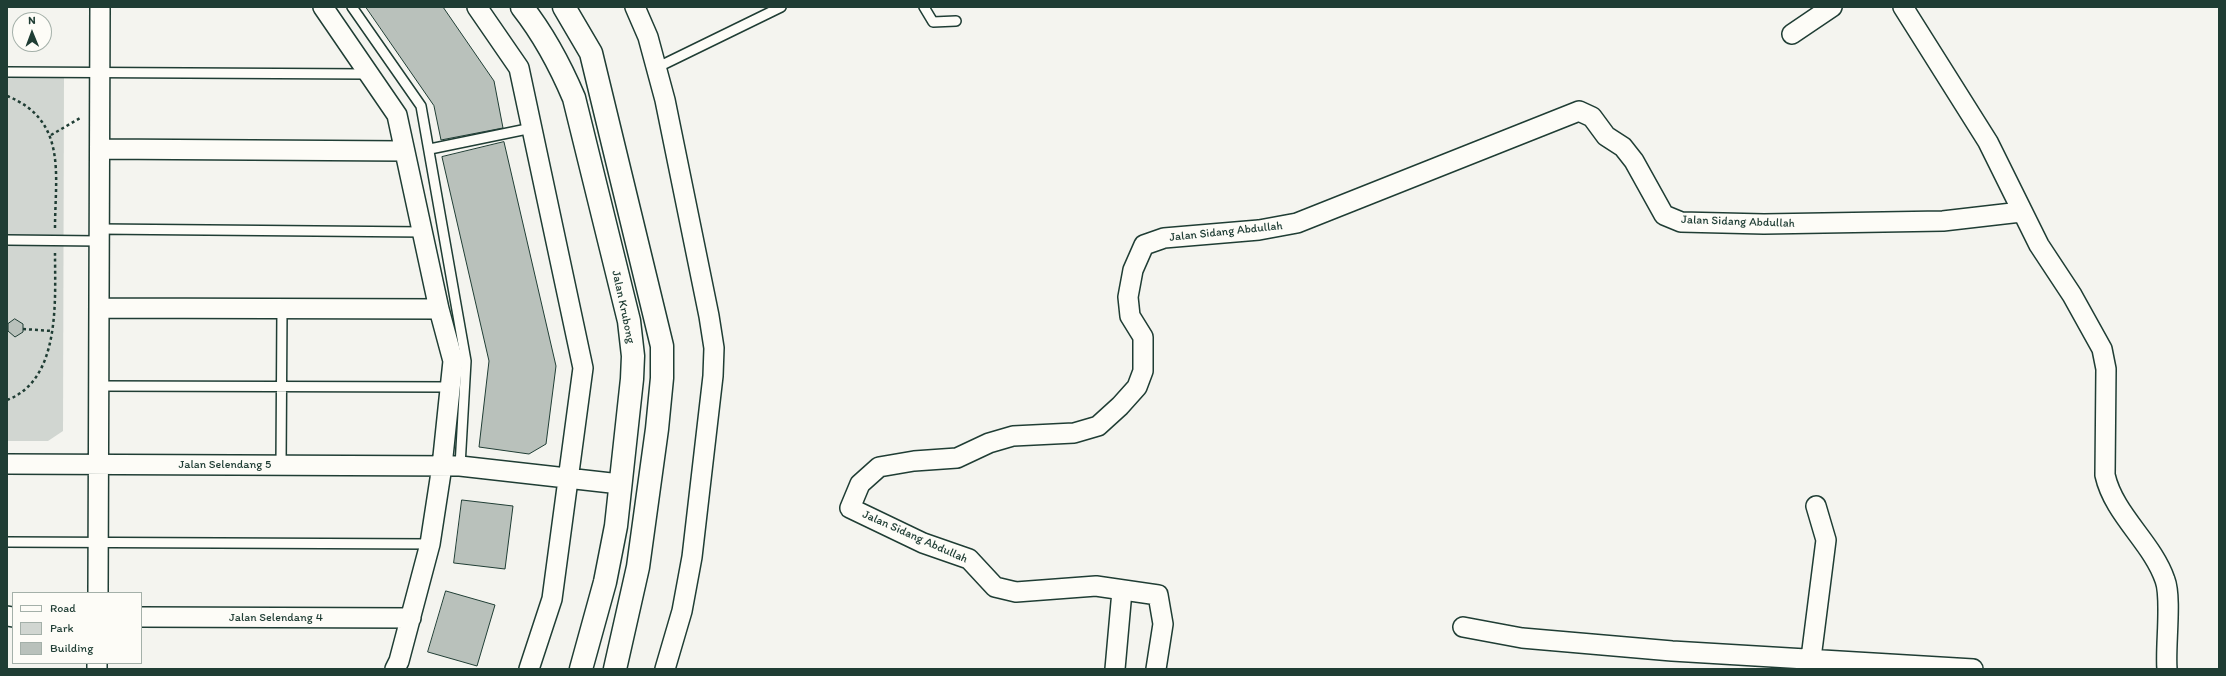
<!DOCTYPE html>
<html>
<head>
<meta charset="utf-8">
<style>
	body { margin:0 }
	#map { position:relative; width:2226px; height:676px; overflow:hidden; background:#f4f4ef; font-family:Itim,sans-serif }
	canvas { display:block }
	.frame { position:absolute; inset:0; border:8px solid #1f3d34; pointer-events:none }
	.legend { position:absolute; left:12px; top:592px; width:130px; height:72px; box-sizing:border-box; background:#fdfcf7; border:1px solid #a4b0a9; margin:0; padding:5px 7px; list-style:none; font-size:12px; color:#1f3d34 }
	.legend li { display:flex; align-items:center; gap:8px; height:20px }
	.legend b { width:20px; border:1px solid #a4b0a9 }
	.north { position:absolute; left:12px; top:12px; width:40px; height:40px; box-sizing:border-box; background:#fdfcf7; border:1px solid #a4b0a9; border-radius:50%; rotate:359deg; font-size:11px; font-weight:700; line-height:16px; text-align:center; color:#1f3d34 }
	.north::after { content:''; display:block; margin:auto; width:14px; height:18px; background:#1f3d34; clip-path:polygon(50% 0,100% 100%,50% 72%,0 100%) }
</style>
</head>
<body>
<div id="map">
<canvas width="2226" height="676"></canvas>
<div class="frame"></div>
<ul class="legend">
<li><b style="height:5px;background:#fdfcf7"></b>Road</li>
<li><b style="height:11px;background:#d1d6d1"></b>Park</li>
<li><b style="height:11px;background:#b9c1bb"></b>Building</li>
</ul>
<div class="north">N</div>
</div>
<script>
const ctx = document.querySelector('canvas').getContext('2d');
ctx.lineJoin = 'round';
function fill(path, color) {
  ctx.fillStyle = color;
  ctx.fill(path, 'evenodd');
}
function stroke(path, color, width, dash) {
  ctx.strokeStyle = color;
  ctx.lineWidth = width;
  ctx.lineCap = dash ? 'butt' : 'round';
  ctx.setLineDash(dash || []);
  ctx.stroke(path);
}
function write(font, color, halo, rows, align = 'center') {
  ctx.font = font + ' Itim,sans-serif';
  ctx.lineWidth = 3;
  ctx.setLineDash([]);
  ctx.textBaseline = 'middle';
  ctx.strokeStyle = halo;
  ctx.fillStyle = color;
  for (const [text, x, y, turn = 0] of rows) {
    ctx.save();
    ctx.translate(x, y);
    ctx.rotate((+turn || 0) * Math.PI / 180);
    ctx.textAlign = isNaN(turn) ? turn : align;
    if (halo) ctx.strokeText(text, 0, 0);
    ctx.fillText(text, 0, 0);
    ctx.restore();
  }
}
const green = new Path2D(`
	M 7,76 L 64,76 L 63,431 L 48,441 L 7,441 Z`);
const building = new Path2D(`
	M 366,7 L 443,7 L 494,81 L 503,128 L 441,140 L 434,106 Z
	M 504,142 L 556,366 L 546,444 L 529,454 L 479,447 L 489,361 L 442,157 Z
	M 15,319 L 23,324 L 23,332 L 15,337 L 8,331 L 8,324 Z
	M 462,500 L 513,506 L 505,569 L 454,563 Z
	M 446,591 L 495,605 L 477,666 L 428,652 Z`);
const path = new Path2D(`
	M 7,96 C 68,120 55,176 55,228
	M 51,135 L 82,117
	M 23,329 L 52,331
	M 7,400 C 61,380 55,300 55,253`);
const lane = new Path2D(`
	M 352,7 L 421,106 L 466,361 L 460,466
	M 924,7 L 933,22 L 956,21
	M 656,68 L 781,7
	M 7,72 L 367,74
	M 430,149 L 532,128
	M 99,229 L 424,232
	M 7,240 L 99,241
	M 98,386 L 450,387
	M 281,465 L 282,308
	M 7,542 L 430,544`);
const street = new Path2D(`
	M 323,7 L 397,115 L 439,309 L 453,361 L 442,466 L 430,544 L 399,661 L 395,669
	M 477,7 L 519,68 L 583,368 L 552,599 L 529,669
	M 635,7 L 648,37 L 665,100 L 709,316 L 714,348 L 713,376 L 692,557 L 682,611 L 665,669
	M 1903,7 L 1988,142 L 2039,245 L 2072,295 L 2102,349 L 2106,369 L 2105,475 C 2114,515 2152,542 2165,580 C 2172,598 2165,647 2167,669
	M 1792,34 L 1832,7
	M 100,149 L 404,151
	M 99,308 L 439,309
	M 7,464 L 460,466 L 620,484
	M 98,593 L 100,7
	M 7,616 L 13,617
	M 141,617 L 411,618
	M 1463,627 L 1522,638 L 1672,651 L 1973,669
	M 1811,658 L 1826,540 L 1816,506
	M 97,669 L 97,663
	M 1115,669 L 1122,591
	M 1156,669 L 1163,624 L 1158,595 L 1096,586 L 1016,592 L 995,587 L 969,559 L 923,543 L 850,508 L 860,484 L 879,467 L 914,461 L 957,458 L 989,443 L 1013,436 L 1074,433 L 1098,426 L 1120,406 L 1137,387 L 1143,371 L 1143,337 L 1130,316 L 1128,297 L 1133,270 L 1144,245 L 1164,238 L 1259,230 L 1297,223 L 1579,111 L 1592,117 L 1606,136 L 1623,147 L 1634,161 L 1664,215 L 1681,222 L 1764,224 L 1943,221 L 2021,212`);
const primary = new Path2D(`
	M 522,7 C 544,35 560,65 574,98 L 629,321 L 633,356 L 632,379 L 616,526 L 605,582 L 581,669
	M 564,7 L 591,53 L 662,346 L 662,378 L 657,429 L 638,567 L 615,669`);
const streetNames = [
	["Jalan Sidang Abdullah",1738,222,2],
	["Jalan Sidang Abdullah",1226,232,-6],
	["Jalan Krubong",623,307,78],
	["Jalan Selendang 5",225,465],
	["Jalan Sidang Abdullah",915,537,24],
	["Jalan Selendang 4",276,618]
];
fill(green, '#d1d6d1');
fill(building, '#b9c1bb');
stroke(building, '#1f3d34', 1);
stroke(lane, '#1f3d34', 12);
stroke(street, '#1f3d34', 22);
stroke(primary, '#1f3d34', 25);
stroke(path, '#1f3d34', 2.5, [3, 3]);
stroke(lane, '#fdfcf7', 9);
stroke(street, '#fdfcf7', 19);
stroke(primary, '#fdfcf7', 22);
write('12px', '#1f3d34', '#fdfcf7', streetNames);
</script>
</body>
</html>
